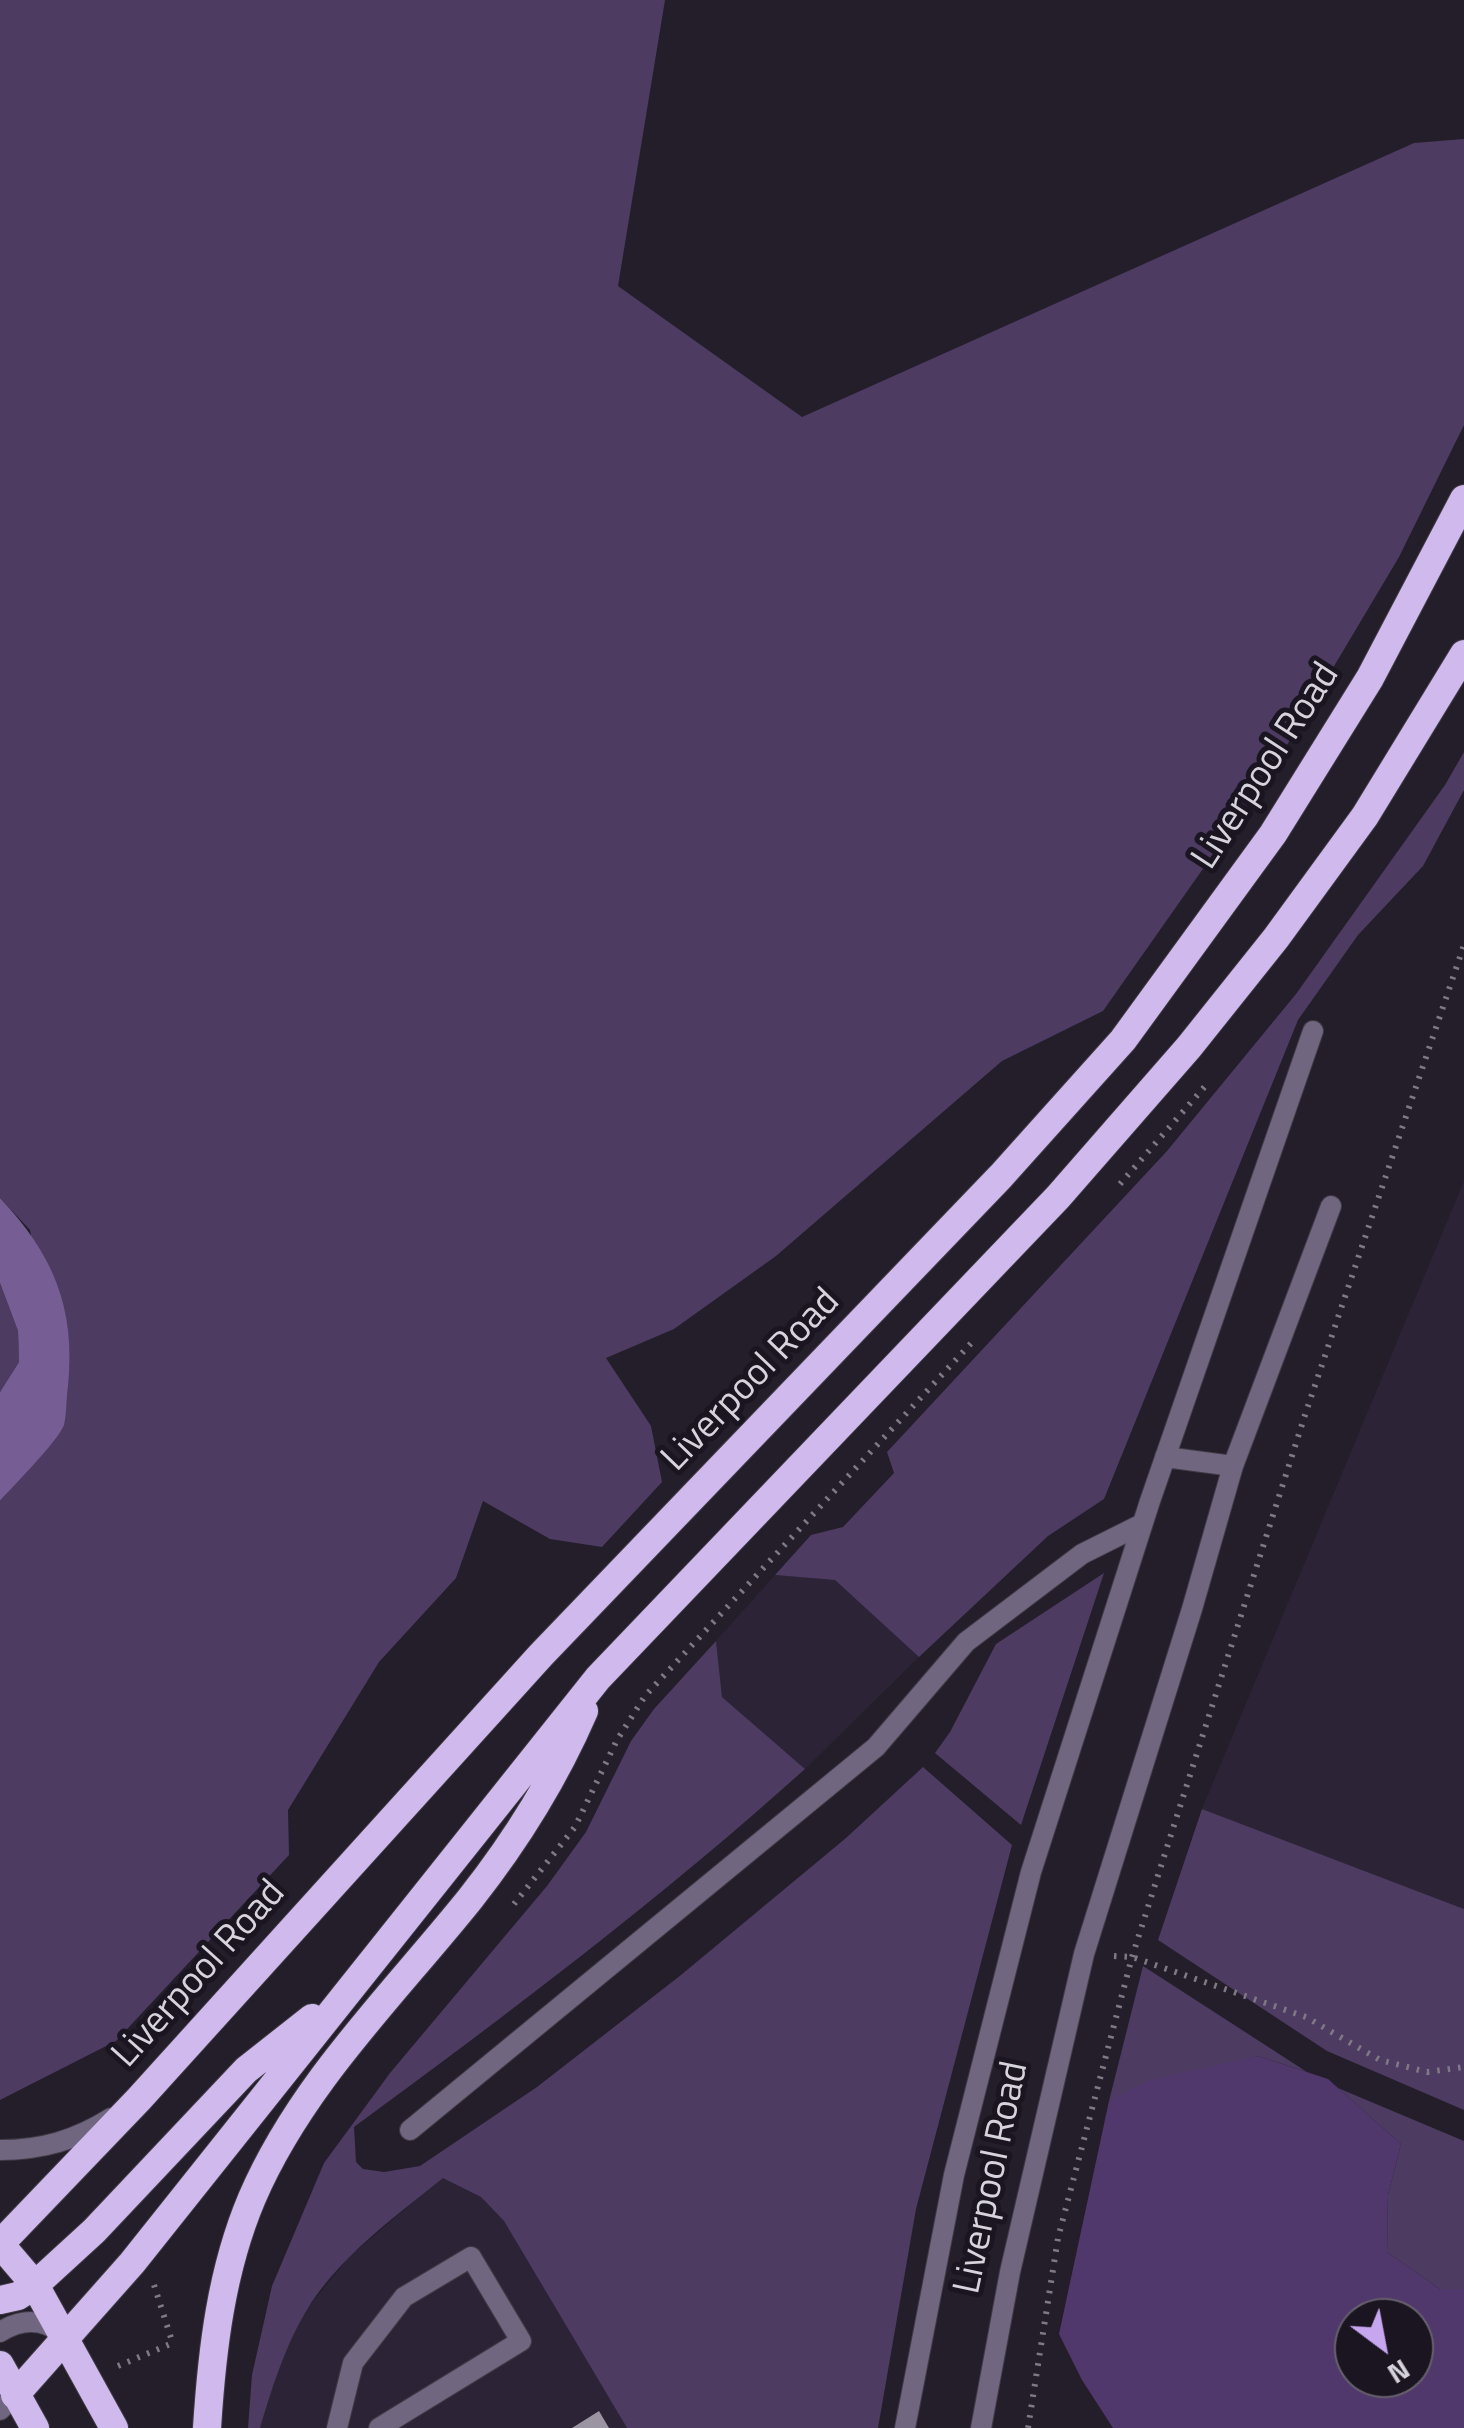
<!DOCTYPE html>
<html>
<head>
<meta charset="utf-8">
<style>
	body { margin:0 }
	#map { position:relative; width:1464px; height:2428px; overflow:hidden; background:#231e2a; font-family:"Titillium Web",sans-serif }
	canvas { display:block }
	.north { position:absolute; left:1334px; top:2298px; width:100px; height:100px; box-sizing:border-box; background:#1a1520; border:2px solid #66616b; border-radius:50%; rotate:148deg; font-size:28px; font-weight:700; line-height:40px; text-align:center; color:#d7d3dc }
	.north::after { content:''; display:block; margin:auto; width:35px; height:45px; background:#c7a6f0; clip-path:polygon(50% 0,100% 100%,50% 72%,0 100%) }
</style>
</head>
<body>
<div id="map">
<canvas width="1464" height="2428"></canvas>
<div class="north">N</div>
</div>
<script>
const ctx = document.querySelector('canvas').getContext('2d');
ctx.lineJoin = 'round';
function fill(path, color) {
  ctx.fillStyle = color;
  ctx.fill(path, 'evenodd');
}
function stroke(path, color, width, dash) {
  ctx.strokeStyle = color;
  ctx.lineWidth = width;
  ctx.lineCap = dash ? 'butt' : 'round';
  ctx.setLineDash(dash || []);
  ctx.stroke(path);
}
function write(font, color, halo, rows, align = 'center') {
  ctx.font = font + ' "Titillium Web",sans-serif';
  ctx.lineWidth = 10;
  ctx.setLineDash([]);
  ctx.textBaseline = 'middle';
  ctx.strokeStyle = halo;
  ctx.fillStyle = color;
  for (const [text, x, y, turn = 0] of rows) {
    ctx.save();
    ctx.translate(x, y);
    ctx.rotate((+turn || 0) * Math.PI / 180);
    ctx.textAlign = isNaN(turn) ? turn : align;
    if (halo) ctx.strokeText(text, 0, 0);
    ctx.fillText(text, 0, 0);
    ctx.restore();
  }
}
const built = new Path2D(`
	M 1464,1181 L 1464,1909 L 1202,1809 Z
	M 775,1575 L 835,1580 L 919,1657 L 805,1769 L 722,1697 L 716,1641 Z
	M 443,2177 L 481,2197 L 504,2221 L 627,2428 L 260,2428 L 280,2363 L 306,2310 L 350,2256 Z`);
const green = new Path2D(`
	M 0,0 L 665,0 L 618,286 L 802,417 L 1414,143 L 1464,139 L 1464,425 L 1399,557 L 1271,772 L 1103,1011 L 1002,1061 L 776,1256 L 674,1329 L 606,1358 L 651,1426 L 662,1482 L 602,1547 L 550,1539 L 483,1501 L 456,1578 L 379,1662 L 288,1810 L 289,1855 L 116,2041 L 0,2100 L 0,1501 L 63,1428 L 30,1230 L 0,1198 Z
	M 1464,752 L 1464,790 L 1423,866 L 1358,935 L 1298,1020 L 1104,1499 L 1048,1536 L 919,1657 L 835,1580 L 775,1575 L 811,1535 L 843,1527 L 894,1473 L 887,1452 L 1167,1151 L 1296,994 L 1445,785 Z
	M 0,1283 L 18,1331 L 19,1362 L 0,1392 Z
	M 1104,1573 L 1021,1825 L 935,1753 L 950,1732 L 996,1644 Z
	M 716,1641 L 722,1697 L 805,1769 C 663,1897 508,2014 354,2127 L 356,2162 L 363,2169 L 384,2172 L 420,2166 L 537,2087 L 681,1975 L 846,1838 L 923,1767 L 1012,1845 L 916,2209 L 878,2428 L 627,2428 L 504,2221 L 481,2197 L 443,2178 C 395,2217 337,2258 305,2313 C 284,2349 272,2388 260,2428 L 248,2428 L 252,2375 L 272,2286 L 324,2163 L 390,2073 L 547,1886 L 586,1832 L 631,1741 L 654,1709 Z
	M 1202,1809 L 1464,1909 L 1464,2110 L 1327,2051 L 1158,1940 Z
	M 1143,1966 L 1307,2072 L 1258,2056 L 1109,2101 Z
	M 1338,2088 L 1464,2141 L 1464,2289 L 1440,2289 L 1387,2252 L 1388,2195 L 1401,2144 Z`);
const forest = new Path2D(`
	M 1258,2056 L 1328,2079 L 1401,2144 L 1388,2195 L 1387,2252 L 1440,2289 L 1464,2289 L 1464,2428 L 1113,2428 L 1082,2380 L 1059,2334 L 1109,2101 L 1148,2081 ZM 1354,2318 L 1414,2318 L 1414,2378 L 1354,2378 Z`);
const water = new Path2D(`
	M 0,1198 C 53,1254 76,1308 68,1386 C 66,1398 67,1413 64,1425 C 59,1440 13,1486 0,1501 L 0,1392 L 19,1362 L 18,1331 L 0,1283 Z`);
const building = new Path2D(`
	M 599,2411 L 609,2428 L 572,2428 Z`);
const path = new Path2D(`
	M 1120,1184 L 1207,1084
	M 514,1904 L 575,1827 L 617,1740 L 645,1696 L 975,1339
	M 1114,1956 L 1132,1957 L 1306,2017 L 1380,2060 L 1427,2072 L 1464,2067
	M 154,2285 L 172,2341
	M 118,2366 L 175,2342
	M 1028,2428 L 1058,2238 L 1132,1957 L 1305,1415 L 1464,945`);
const service = new Path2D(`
	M 1165,1457 L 1233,1466
	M 410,2130 L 876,1747 L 966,1642 L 1082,1554 L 1142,1524
	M 337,2428 L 353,2363 L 404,2297 L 471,2257 L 521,2341 L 379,2428
	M 905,2428 L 954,2175 L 1031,1872 L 1150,1501 L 1313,1031
	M 981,2428 L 1010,2272 L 1084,1954 L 1192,1609 L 1233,1466 L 1331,1206`);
const minor = new Path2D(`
	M 0,2150 C 42,2150 76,2140 111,2118`);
const tertiary = new Path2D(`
	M 0,2332 C 21,2319 43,2318 62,2334
	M 0,2410 L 15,2395`);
const trunk = new Path2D(`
	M 0,2244 L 139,2099 L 541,1655 L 1001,1176 L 1123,1040 L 1273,834 L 1370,678 L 1464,499
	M 0,2244 L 35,2285 L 114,2428
	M 0,2300 L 18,2296 L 35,2285 L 94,2231 L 246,2070 L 312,2018
	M 0,2365 L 35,2428
	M 15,2395 L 132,2263 L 598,1678 L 1058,1197 L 1189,1047 L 1276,938 L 1365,816 L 1464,654
	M 207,2428 C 212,2350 221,2271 252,2198 C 301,2084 393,1995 470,1899 C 515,1842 555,1778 584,1711`);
const streetNames = [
	["Liverpool Road",1267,767,-57],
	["Liverpool Road",752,1381,-46],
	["Liverpool Road",200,1975,-48],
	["Liverpool Road",993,2178,-78]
];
fill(built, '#2c2436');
fill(green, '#4d3b62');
fill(forest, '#51386c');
fill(water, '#765d94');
fill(building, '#9a94a3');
stroke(service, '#403b46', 22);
stroke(minor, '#403b46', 22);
stroke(tertiary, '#403b46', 22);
stroke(trunk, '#403b46', 30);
stroke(path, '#7e7984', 6, [2.5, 8]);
stroke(service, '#70667f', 20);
stroke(minor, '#70667f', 20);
stroke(tertiary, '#70667f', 20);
stroke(trunk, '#d0baed', 28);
write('38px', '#d7d3dc', '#1a1520', streetNames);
</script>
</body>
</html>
